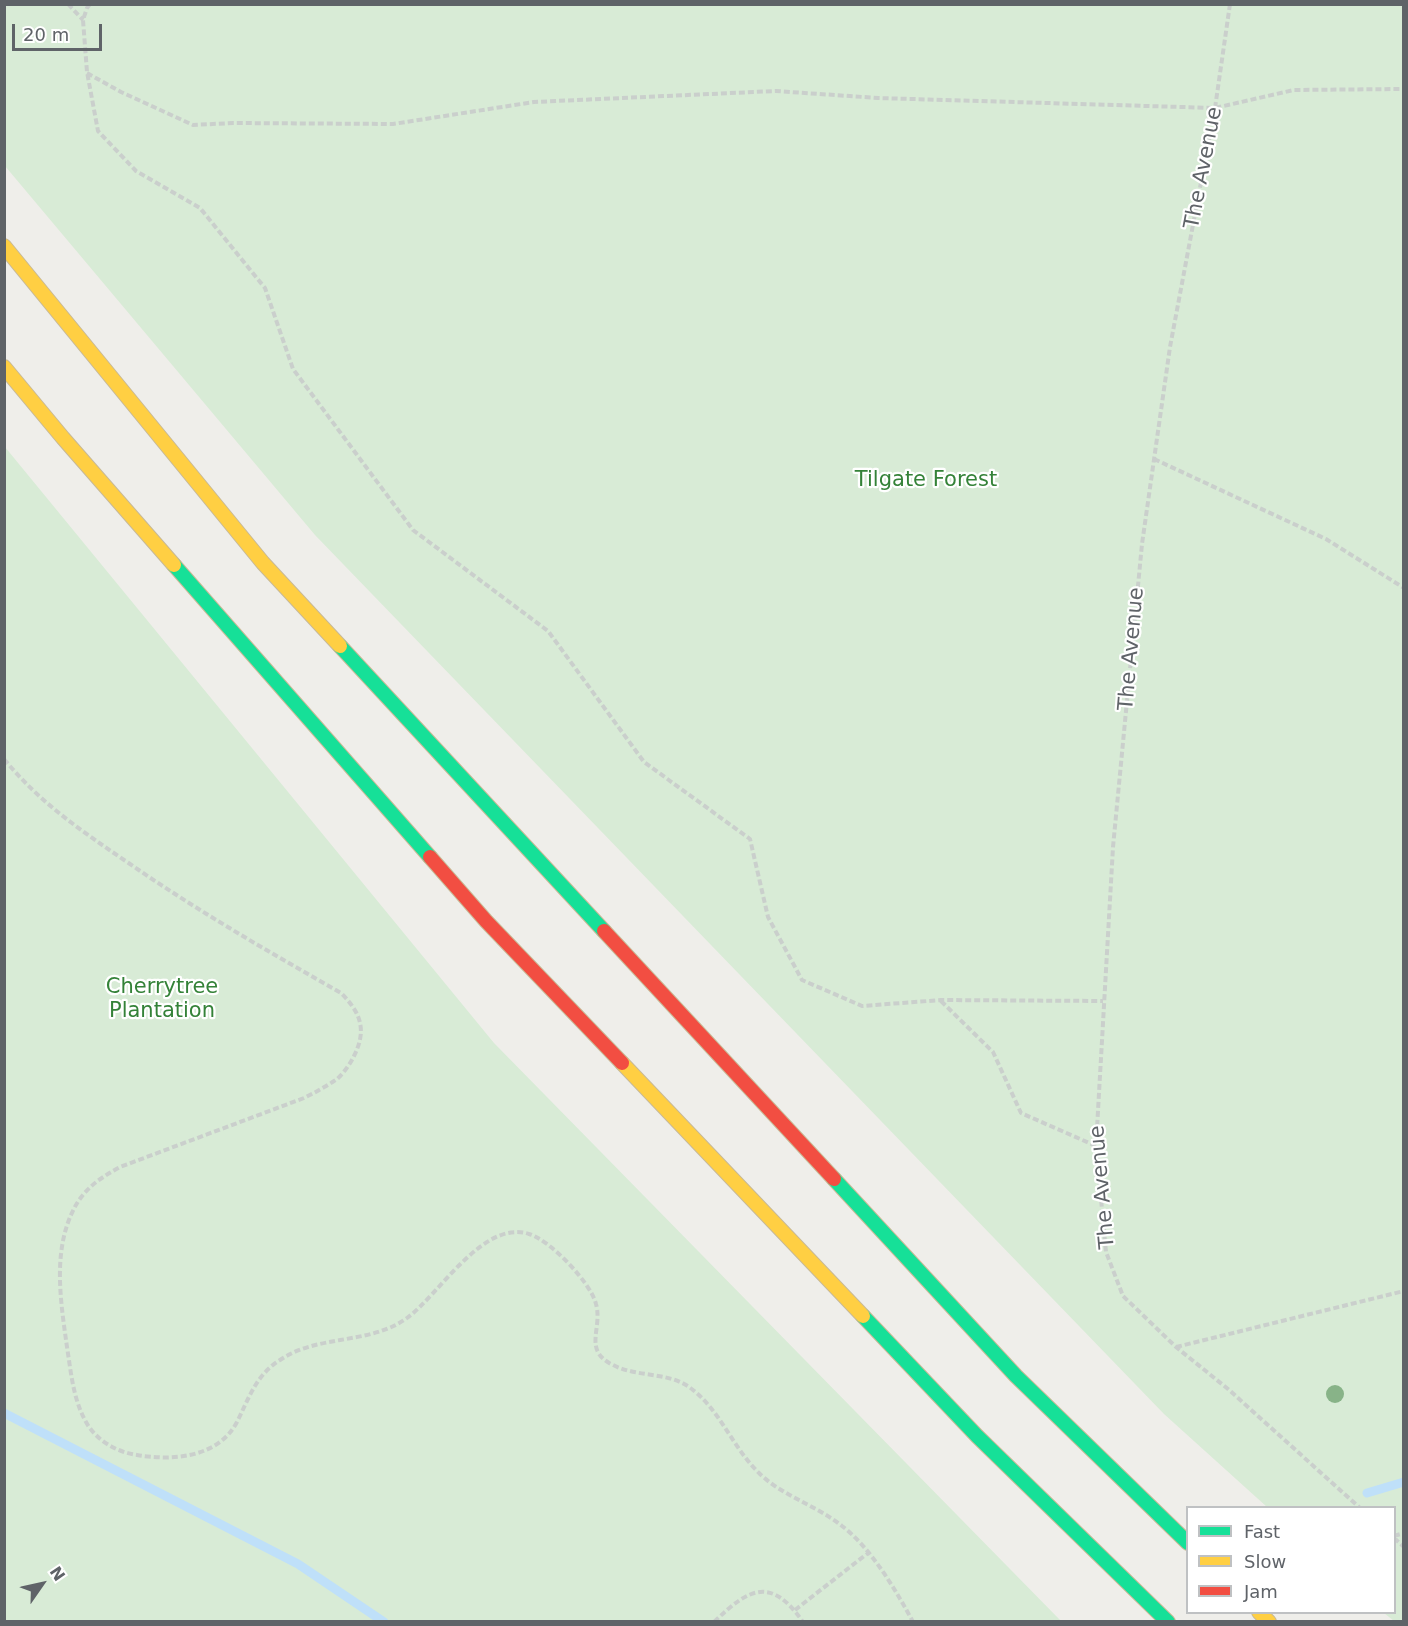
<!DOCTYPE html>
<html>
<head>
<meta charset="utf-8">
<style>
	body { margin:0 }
	#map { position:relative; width:1408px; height:1626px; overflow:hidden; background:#efeeea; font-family:"DejaVu Sans",sans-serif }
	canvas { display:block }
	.frame { position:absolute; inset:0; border:6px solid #5f6368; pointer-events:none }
	.legend { position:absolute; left:1186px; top:1506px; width:210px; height:108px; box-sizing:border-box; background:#fff; border:2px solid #bfc1c3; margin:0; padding:8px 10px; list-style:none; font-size:18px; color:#5f6368 }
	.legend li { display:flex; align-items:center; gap:12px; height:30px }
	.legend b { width:30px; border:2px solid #bfc1c3 }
	.north { position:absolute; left:12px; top:1554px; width:60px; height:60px; -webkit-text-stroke:4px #fff; paint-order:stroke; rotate:56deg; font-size:16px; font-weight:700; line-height:24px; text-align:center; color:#5f6368 }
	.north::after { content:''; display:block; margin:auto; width:21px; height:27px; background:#5f6368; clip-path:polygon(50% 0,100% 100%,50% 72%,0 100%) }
	.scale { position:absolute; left:12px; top:24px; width:90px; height:27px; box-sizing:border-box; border:3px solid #5f6368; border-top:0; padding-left:8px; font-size:18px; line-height:21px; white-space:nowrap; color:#5f6368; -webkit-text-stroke:4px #fff; paint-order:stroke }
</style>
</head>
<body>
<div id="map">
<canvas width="1408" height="1626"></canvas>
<div class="frame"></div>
<ul class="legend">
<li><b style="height:8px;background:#16e098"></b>Fast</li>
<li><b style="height:8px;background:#ffcf43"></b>Slow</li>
<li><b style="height:8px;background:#f24e42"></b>Jam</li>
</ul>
<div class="north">N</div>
<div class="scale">20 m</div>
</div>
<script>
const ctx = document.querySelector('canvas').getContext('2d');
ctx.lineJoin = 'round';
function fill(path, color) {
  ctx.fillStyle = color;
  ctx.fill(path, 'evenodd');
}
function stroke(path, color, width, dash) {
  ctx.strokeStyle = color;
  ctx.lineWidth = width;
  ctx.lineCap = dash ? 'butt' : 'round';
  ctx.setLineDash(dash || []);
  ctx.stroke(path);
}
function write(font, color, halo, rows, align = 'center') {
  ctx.font = font + ' "DejaVu Sans",sans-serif';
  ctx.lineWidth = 4.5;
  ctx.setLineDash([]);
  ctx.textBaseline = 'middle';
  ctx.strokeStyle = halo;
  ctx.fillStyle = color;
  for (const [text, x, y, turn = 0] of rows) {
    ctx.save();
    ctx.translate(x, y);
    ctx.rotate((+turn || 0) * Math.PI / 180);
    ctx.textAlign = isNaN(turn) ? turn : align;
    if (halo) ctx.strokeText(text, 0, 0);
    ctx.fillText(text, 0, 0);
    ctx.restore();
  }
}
const green = new Path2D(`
	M 4,5 L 1403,5 L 1403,1621 L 1394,1621 L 1384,1613 L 1394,1612 L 1394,1508 L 1267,1507 L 1164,1414 L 315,535 L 5,166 Z
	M 5,447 L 494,1043 L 1061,1621 L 5,1621 Z`);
const stream = new Path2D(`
	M 4,1413 L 298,1564 L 384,1622
	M 1367,1493 L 1404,1482`);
const path = new Path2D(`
	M 68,4 L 83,20
	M 90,4 L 87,8 L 83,20 L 87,72 L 98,131 L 136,171 L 200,208 L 265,288 L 293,369 L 413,530 L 548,631 L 644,762 L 750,839 L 768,917 L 802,980 L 862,1006 L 941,1000 L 1103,1001
	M 1230,4 L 1215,108 L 1170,347 L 1142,544 L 1113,847 L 1096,1146 L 1106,1252 L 1123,1296 L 1176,1347 L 1228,1389 L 1360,1508
	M 87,73 L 121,92 L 193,125 L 233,123 L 393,124 L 534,102 L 776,91 L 878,98 L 1215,108 L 1294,90 L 1404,89
	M 1154,459 L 1326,539 L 1404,588
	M 4,759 C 41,804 83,832 130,864 C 198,911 269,952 341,993 C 361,1013 367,1030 354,1056 C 350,1064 344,1073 337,1079 C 327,1086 316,1092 304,1098 L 120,1167 C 98,1179 81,1191 71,1215 C 53,1256 61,1304 67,1347 C 71,1372 73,1399 86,1422 C 96,1440 116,1452 137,1455 C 172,1461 218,1458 237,1422 C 249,1398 256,1375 280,1360 C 318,1334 370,1345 407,1318 C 439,1295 483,1219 529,1234 C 550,1240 591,1283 596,1304 C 603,1329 582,1350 613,1365 C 638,1378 671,1371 693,1390 C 721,1412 733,1448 759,1473 C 782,1496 816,1505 842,1526 C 870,1547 896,1590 913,1622
	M 941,1001 L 993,1052 L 1021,1113 L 1096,1146
	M 1176,1347 L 1404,1291
	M 1394,1536 L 1404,1533
	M 1394,1538 L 1404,1547
	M 795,1610 L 868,1553
	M 714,1622 C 749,1588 771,1576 803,1622`);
const fast = new Path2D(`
	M 174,565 L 430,857
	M 340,646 L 604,931
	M 834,1179 L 1016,1376 L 1188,1543
	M 863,1316 L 977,1436 L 1168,1622`);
const slow = new Path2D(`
	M 4,246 L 263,563 L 340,646
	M 4,367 L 63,438 L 174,565
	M 622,1063 L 863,1316
	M 1259,1612 L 1269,1622`);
const jam = new Path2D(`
	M 430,857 L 486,921 L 622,1063
	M 604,931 L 834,1179`);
const trees = [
	[1335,1394]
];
const streetNames = [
	["The Avenue",1204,168,-79],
	["The Avenue",1132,649,-85],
	["The Avenue",1103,1187,-95]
];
const parkNames = [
	["Tilgate Forest",926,481],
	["Cherrytree",162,988],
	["Plantation",162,1012]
];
fill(green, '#d8ebd6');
stroke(stream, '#bfe0f9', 9);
stroke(fast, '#c8b996', 16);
stroke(slow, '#c8b996', 16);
stroke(jam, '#c8b996', 16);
stroke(path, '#cacfcc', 4, [6, 3]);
stroke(fast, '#16e098', 14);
stroke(slow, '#ffcf43', 14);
stroke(jam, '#f24e42', 14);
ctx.fillStyle = '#88b388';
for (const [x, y] of trees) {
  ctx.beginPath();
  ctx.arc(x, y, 9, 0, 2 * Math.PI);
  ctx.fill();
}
write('21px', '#5f6368', '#fff', streetNames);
write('21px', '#348238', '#fff', parkNames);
</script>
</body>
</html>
